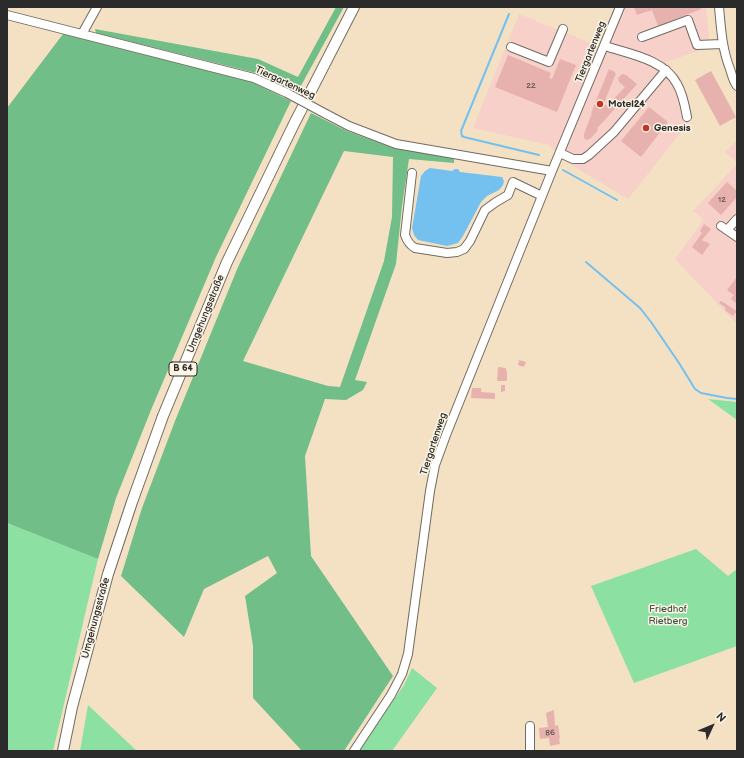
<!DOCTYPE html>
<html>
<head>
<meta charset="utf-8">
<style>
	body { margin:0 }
	#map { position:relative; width:744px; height:758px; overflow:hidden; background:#f4e1c4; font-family:"Balsamiq Sans",sans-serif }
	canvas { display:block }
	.frame { position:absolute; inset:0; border:8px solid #2b2b2b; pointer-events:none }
	.north { position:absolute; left:692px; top:706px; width:40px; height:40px; -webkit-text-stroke:3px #fcf5e5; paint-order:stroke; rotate:46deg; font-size:11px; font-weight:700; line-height:16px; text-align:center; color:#2b2b2b }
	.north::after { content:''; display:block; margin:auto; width:14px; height:18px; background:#2b2b2b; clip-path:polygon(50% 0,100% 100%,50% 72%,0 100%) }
</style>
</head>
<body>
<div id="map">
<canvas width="744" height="758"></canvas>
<div class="frame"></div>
<div class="north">N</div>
</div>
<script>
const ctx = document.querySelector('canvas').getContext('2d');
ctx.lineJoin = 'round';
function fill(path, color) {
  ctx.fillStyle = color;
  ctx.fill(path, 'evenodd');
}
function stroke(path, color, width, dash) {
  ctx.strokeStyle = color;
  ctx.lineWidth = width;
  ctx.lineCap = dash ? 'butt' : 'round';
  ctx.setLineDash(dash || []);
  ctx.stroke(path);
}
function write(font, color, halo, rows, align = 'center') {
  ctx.font = font + ' "Balsamiq Sans",sans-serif';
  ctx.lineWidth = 3;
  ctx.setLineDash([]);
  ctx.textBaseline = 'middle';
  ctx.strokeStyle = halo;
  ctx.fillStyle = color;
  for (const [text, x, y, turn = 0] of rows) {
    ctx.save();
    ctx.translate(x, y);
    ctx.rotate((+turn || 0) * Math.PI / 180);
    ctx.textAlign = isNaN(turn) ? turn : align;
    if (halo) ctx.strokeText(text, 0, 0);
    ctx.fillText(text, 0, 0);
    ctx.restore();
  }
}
const built = new Path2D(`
	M 625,7 L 706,7 L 710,47 L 666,62 L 675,71 L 682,81 L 689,98 L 692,118 L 628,199 L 562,159 L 549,145 L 473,128 L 519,14 L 608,50 Z
	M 737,140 L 737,162 L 725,152 Z
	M 737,164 L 737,324 L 675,259 L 704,219 L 693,211 Z`);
const green = new Path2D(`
	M 708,399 L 737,402 L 737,420 Z
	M 7,523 L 98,559 L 53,751 L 7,751 Z
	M 696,549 L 728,576 L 737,569 L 737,646 L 634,683 L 591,586 Z
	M 412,668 L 437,688 L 392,751 L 359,751 L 404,685 Z
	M 88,705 L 137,751 L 80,751 Z`);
const forest = new Path2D(`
	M 336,7 L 344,7 L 297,93 L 256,73 L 96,33 L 95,29 L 258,59 L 298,77 Z
	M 63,34 L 252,82 L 291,101 L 216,257 L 151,410 L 116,498 L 98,559 L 7,523 L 7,108 Z
	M 311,113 L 347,131 L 393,148 L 454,157 L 454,163 L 409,159 L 402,206 L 396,264 L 355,380 L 367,382 L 363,390 L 346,400 L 325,399 L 305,456 L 311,556 L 393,676 L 344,751 L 302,751 L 253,698 L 253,646 L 245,596 L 277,573 L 268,556 L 204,589 L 184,637 L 121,576 L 142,508 L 175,421 L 238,267 ZM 344,151 L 393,157 L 392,217 L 384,261 L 340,387 L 328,386 L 243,361 Z`);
const water = new Path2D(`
	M 430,168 L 452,171 L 455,169 L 458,169 L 460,172 L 502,177 L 504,181 L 503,185 L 499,190 L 487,196 L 481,202 L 463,236 L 458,243 L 447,246 L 418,240 L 414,235 L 412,228 L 421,176 L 425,171 Z`);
const stream = new Path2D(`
	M 509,14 L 461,131 L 462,136 L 464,137 L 539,155
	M 563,170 L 617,200
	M 586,262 L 640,308 L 651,322 L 679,363 L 695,389 L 701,393 L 727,398 L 737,399`);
const building = new Path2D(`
	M 634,7 L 700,7 L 701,9 L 658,26 L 652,10 L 637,15 Z
	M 508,55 L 551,73 L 549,78 L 552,79 L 560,59 L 576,65 L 557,112 L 495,87 Z
	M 609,69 L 615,72 L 615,73 L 616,73 L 604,103 L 607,106 L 625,87 L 619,82 L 618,78 L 621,75 L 623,74 L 626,75 L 637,84 L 602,123 L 597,128 L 598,130 L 591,138 L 587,140 L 584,138 L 584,134 L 592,113 L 591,113 Z
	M 711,71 L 736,117 L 720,126 L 695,80 Z
	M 649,107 L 668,122 L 641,157 L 621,141 Z
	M 727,182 L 737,191 L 737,197 L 721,215 L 708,203 Z
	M 704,224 L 711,229 L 702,240 L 705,242 L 705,241 L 710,244 L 702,255 L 692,247 L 702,233 L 700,231 Z
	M 737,277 L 737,304 L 731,299 L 734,295 L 727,290 Z
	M 721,301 L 737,311 L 733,316 L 725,310 L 726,308 L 719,303 Z
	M 519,360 L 526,362 L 524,367 L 518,365 Z
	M 498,367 L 506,368 L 506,371 L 507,371 L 507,381 L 497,381 Z
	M 501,385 L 505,385 L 505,391 L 501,392 Z
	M 472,388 L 481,388 L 481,392 L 495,393 L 495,399 L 471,398 Z
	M 554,710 L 555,726 L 558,725 L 560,738 L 559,738 L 560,744 L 550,746 L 549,738 L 540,739 L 539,728 L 548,727 L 546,713 Z`);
const minor = new Path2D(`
	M 719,7 C 721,28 722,49 730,69 C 732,75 733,81 737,86
	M 7,15 L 254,78 L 287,93
	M 82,34 L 97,7
	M 642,37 L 688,20 L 697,45 L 722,44
	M 605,46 C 629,54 664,59 677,84 C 683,94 685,106 687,117
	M 511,47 L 549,62 L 563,29
	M 326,114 L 349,126 L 396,144 L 552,171
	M 560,153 L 573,159 L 583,159 L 589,155 L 614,132 L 666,70
	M 412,173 L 405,235 C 407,241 410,245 415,248 L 447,253 L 457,252 L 464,249 L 470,241 L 485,210 L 496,202 L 508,195 L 513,182 L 542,196
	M 721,226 L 737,237
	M 727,230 L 737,219
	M 530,726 L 530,751
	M 354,751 L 391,695 L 402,674 L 408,654 L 430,491 L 435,465 L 446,435 L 552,171 L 620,7`);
const major = new Path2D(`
	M 63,751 L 72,707 L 108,574 L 132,502 L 163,416 L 227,262 L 294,124 L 354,7`);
const minorBridge = new Path2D(`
	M 287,93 L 326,114`);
const markers = [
	[600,104,4,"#c8321e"],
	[646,128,4,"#c8321e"]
];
const numberNames = [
	["22",531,86],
	["12",722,200],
	["86",550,733]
];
const shields = [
	[183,369,28]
];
const shieldNames = [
	["B 64",183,369]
];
const streetNames = [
	["Tiergartenweg",591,52,-68],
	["Tiergartenweg",285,83,25],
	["Umgehungsstraße",206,314,-68],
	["Tiergartenweg",434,444,-72],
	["Umgehungsstraße",96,618,-75]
];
const poiNames = [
	["Motel24",608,104],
	["Genesis",654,128]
];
const parkNames = [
	["Friedhof",668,609],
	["Rietberg",668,621]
];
fill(built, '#f7d0ca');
fill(green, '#8ce0a2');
fill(forest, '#71be88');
fill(water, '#74c0ee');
stroke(stream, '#74c0ee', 2);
fill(building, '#e7b1ad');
stroke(minor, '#716b61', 10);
stroke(major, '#716b61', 12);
stroke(minor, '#fff', 8);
stroke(major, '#fff', 10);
stroke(minorBridge, '#716b61', 10, []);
stroke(minorBridge, '#fff', 8);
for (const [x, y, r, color] of markers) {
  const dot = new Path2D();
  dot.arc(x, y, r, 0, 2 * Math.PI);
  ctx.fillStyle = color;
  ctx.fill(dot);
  stroke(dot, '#fcf5e5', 1.5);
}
write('8px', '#5a4c4c', null, numberNames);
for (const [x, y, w] of shields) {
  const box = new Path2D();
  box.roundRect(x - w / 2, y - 7, w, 14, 3);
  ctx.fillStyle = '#fcf5e5';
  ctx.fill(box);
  stroke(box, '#2b2b2b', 1);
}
write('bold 9px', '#2b2b2b', null, shieldNames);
write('10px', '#2b2b2b', '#fcf5e5', streetNames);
write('bold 10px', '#2b2b2b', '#fcf5e5', poiNames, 'left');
write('10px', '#435849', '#fcf5e5', parkNames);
</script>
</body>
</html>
